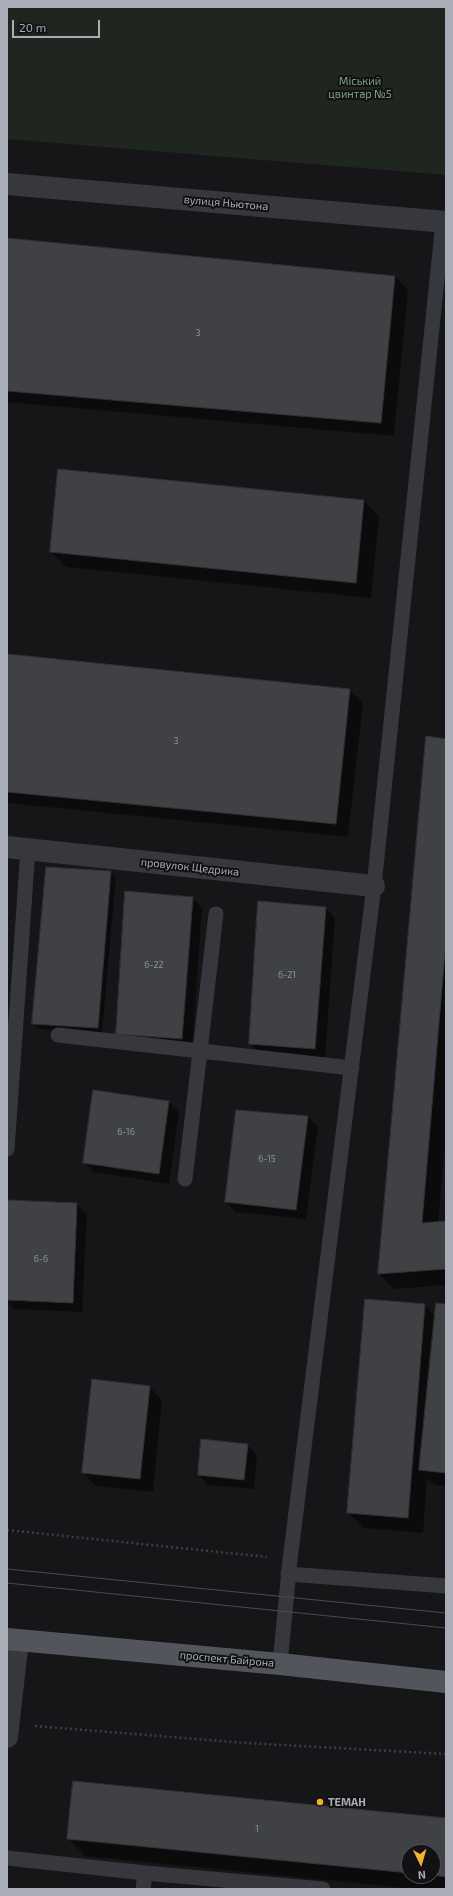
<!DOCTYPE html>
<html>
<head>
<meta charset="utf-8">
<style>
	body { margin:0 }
	#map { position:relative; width:453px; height:1896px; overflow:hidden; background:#161618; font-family:"Exo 2",sans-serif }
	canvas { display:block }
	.frame { position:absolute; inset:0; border:8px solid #a8adb8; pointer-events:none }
	.north { position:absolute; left:401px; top:1844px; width:40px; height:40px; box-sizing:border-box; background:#111113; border:1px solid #4d4f55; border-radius:50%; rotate:175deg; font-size:11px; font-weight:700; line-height:16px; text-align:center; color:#a8adb8 }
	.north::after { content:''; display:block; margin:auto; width:14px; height:18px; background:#f2b134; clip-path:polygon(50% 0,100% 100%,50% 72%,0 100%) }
	.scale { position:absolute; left:12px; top:20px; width:88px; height:18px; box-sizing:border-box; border:2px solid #a8adb8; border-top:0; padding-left:5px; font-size:12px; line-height:14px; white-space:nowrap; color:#a8adb8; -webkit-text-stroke:3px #111113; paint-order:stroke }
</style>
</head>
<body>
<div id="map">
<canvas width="453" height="1896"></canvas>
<div class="frame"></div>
<div class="north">N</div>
<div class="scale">20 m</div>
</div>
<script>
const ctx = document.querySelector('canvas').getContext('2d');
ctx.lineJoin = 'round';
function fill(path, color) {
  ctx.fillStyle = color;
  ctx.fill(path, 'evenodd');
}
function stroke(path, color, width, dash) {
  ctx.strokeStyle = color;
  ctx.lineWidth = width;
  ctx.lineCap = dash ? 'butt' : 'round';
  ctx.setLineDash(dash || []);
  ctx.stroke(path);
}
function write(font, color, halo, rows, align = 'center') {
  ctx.font = font + ' "Exo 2",sans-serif';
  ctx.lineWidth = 4;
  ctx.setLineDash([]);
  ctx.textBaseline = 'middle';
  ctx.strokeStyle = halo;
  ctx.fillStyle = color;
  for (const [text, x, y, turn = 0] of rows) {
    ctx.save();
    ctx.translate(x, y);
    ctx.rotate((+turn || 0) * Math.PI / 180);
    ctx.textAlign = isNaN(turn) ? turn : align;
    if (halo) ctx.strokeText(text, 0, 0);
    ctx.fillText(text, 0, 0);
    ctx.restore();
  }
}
const green = new Path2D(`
	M 7,7 L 446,7 L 446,175 L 7,139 Z`);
const shadow = new Path2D(`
	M 7,239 L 395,276 L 408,290 L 394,436 L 7,402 Z
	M 59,470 L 364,501 L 379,516 L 371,598 L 66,567 L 51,552 Z
	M 7,655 L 349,690 L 363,703 L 348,837 L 7,803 Z
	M 427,737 L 446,740 L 446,1132 L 438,1223 L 446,1222 L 446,1285 L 394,1289 L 379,1274 Z
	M 46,868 L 111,872 L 116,877 L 102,1033 L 38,1029 L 33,1024 Z
	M 193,898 L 202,908 L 192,1048 L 126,1043 L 117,1033 Z
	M 326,908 L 335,918 L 325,1058 L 260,1053 L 250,1043 Z
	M 169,1102 L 179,1112 L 169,1184 L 94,1172 L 84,1163 Z
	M 237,1111 L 308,1117 L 318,1126 L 306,1219 L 236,1212 L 226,1202 Z
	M 9,1201 L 77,1204 L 87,1214 L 82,1312 L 14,1309 L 7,1302 Z
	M 424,1305 L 435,1316 L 446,1305 L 446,1486 L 435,1485 L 427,1478 L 423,1533 L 364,1528 L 348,1513 Z
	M 149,1386 L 162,1400 L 153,1492 L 96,1486 L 83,1473 Z
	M 248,1445 L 257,1455 L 254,1489 L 208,1485 L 199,1475 Z
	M 446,1819 L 446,1889 L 416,1889 L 85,1856 L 68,1838 ZM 409,1852 L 433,1852 L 433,1876 L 409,1876 Z`);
const building = new Path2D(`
	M 7,238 L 395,276 L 381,423 L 7,391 Z
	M 58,469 L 364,500 L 356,583 L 50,552 Z
	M 7,654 L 350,689 L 336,824 L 7,792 Z
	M 426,736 L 446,739 L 446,941 L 422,1223 L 446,1221 L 446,1269 L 378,1274 Z
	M 46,867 L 111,871 L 98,1028 L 32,1024 Z
	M 125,891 L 193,897 L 182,1039 L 116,1034 Z
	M 258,901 L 326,907 L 315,1049 L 249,1044 Z
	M 93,1090 L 169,1101 L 159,1174 L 83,1163 Z
	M 236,1110 L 308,1116 L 296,1210 L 225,1202 Z
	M 8,1200 L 77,1203 L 73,1303 L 7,1300 Z
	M 365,1299 L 425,1304 L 408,1518 L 347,1513 Z
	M 436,1303 L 446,1304 L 446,1473 L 419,1470 Z
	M 92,1379 L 150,1386 L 140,1479 L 82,1473 Z
	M 201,1439 L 248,1444 L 244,1480 L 198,1475 Z
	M 73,1781 L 446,1818 L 446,1877 L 433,1875 L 433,1852 L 409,1852 L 409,1873 L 67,1839 Z`);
const path = new Path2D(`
	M 7,1530 L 267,1557
	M 35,1726 L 246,1743 L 446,1754`);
const service = new Path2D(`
	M 58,1035 L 352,1068
	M 7,1149 L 28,849
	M 185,1179 L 216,914
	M 288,1574 L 446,1586
	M 280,1664 L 290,1560 L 374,886 L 443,222
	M 7,1858 L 145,1873 L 143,1889
	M 145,1873 L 323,1889`);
const minor = new Path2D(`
	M 7,184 L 446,222
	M 7,847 L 374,886
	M 7,1737 L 18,1640`);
const primary = new Path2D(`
	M 7,1639 L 280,1664 L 446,1682`);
const tram = new Path2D(`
	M 7,1569 L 446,1613
	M 7,1583 L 446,1628`);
const markers = [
	[320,1802,4,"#f2b134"]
];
const numberNames = [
	["3",198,333],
	["3",176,741],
	["6-22",154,965],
	["6-21",287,975],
	["6-16",126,1132],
	["6-15",267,1159],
	["6-6",41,1259],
	["1",257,1829]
];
const parkNames = [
	["Міський",360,81],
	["цвинтар №5",360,94]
];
const streetNames = [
	["вулиця Ньютона",226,203,5],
	["провулок Щедрика",190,867,6],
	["проспект Байрона",227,1659,5]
];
const poiNames = [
	["ТЕМАН",328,1802]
];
fill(green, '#1e261f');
fill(shadow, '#0007');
fill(building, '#404145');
stroke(building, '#303034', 1);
stroke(path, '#3d3f44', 2.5, [2, 3]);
stroke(service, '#37383d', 15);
stroke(minor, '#37383d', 22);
stroke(primary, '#53555c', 22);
stroke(tram, '#4a4c52', 1);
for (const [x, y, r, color] of markers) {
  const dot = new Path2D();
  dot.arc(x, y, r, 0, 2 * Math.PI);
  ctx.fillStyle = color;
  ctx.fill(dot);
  stroke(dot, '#111113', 1.5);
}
write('9px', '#8e929b', null, numberNames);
write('11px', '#7fa381', '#111113', parkNames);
write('11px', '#a8adb8', '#111113', streetNames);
write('bold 11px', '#a8adb8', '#111113', poiNames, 'left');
</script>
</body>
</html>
